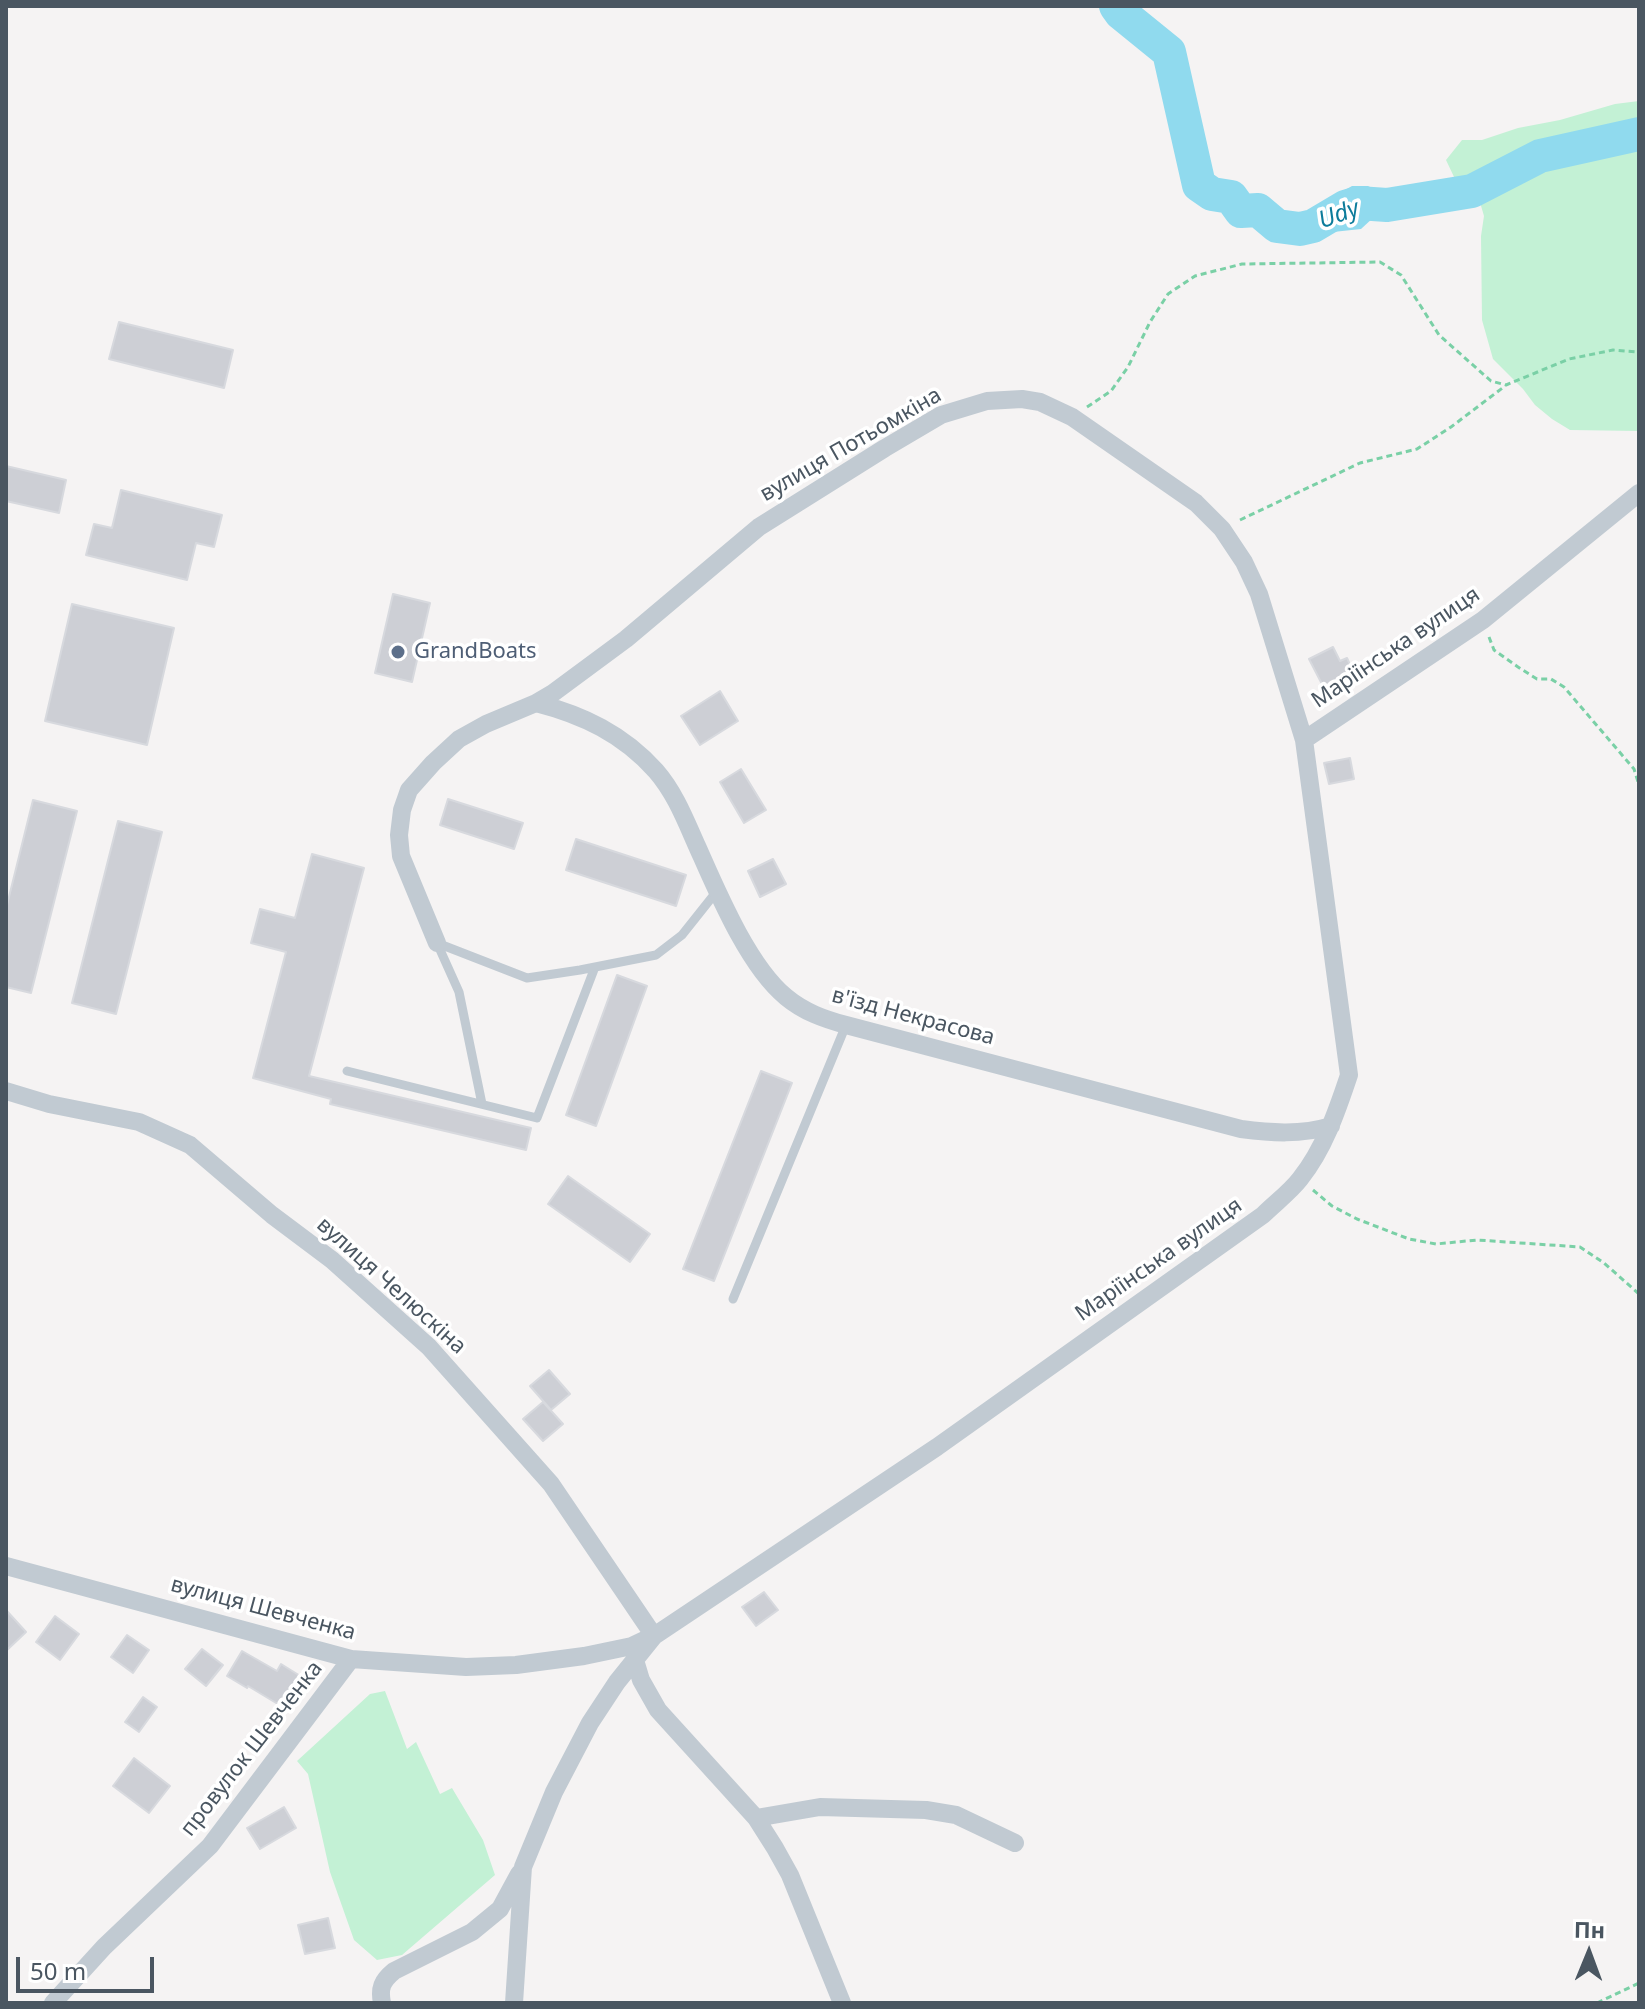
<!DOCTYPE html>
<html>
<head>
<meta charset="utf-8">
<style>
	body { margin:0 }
	#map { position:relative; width:1645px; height:2009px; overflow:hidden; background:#f5f3f3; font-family:"Noto Sans",sans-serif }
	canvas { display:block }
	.frame { position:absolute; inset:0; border:8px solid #4a5661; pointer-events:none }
	.north { position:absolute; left:1549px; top:1913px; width:80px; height:80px; -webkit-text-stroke:6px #fff; paint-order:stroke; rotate:1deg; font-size:22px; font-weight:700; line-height:32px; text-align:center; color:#4a5661 }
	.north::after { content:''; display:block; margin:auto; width:28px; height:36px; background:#4a5661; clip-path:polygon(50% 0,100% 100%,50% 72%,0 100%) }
	.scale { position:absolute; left:16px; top:1957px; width:138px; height:36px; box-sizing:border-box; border:4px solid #4a5661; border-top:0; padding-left:10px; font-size:24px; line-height:28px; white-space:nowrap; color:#4a5661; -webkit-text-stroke:6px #fff; paint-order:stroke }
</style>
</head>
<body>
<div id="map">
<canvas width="1645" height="2009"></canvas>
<div class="frame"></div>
<div class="north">Пн</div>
<div class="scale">50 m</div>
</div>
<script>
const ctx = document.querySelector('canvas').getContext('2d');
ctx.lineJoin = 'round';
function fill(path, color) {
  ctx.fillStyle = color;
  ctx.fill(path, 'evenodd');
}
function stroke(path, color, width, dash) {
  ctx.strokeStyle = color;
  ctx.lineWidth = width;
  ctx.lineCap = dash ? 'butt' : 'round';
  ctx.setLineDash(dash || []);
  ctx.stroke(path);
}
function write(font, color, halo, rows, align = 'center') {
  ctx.font = font + ' "Noto Sans",sans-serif';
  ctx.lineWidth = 7;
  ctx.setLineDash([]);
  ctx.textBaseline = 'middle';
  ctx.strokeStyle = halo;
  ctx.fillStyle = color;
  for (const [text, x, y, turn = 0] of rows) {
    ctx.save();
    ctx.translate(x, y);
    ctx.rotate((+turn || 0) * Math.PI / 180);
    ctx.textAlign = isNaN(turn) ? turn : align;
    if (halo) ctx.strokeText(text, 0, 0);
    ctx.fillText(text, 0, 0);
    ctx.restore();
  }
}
const green = new Path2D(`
	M 1639,101 L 1639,431 L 1570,430 L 1552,419 L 1535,405 L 1523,389 L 1493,359 L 1482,320 L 1481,236 L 1484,216 L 1479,199 L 1455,179 L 1446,160 L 1462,140 L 1482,140 L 1518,128 L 1560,120 L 1615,104 Z
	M 385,1691 L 407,1749 L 416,1742 L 440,1794 L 452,1788 L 483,1840 L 495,1875 L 402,1955 L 377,1960 L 354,1940 L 330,1872 L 308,1774 L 297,1761 L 370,1694 Z`);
const water = new Path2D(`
	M 1352,186 L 1368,186 L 1386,195 L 1387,205 L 1361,229 L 1333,232 L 1326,227 L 1321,210 L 1329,199 Z`);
const river = new Path2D(`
	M 1116,6 L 1121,13 L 1169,52 L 1199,185 L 1212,194 L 1231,197 L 1241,211 L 1258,210 L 1277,226 L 1300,229 L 1313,226 L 1345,207 L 1358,203 L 1387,205 L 1472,191 L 1540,156 L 1639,134`);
const building = new Path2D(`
	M 119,322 L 233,350 L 224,388 L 109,359 Z
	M 6,466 L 66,480 L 59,513 L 6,501 Z
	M 121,490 L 222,515 L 214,547 L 196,543 L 187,580 L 86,555 L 94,524 L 112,528 Z
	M 393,594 L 430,603 L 412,682 L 375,673 Z
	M 72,604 L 174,628 L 147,745 L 45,721 Z
	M 1333,647 L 1340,661 L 1347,658 L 1354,673 L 1324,688 L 1309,659 Z
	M 720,691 L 738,721 L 700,745 L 681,716 Z
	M 1350,758 L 1354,779 L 1329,784 L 1324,763 Z
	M 741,769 L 766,810 L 744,823 L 720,782 Z
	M 448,799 L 523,823 L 514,849 L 440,825 Z
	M 33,800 L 77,811 L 31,993 L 6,987 L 6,909 Z
	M 118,821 L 162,832 L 116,1014 L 72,1003 Z
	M 576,839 L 686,875 L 676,906 L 566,870 Z
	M 312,854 L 364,868 L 309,1076 L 531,1128 L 526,1150 L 330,1104 L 331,1099 L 253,1078 L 286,952 L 251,943 L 260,909 L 295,918 Z
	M 773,859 L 786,884 L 760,897 L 748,871 Z
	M 617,975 L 647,986 L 596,1126 L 566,1115 Z
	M 761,1071 L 792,1083 L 714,1281 L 683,1269 Z
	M 568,1176 L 650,1234 L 630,1262 L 548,1204 Z
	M 549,1370 L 570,1394 L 551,1410 L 530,1386 Z
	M 543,1402 L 563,1424 L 543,1441 L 523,1419 Z
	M 764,1592 L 778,1610 L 756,1626 L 742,1607 Z
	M 6,1610 L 26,1632 L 6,1651 Z
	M 55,1616 L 79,1634 L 60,1660 L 36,1642 Z
	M 127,1635 L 149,1650 L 133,1673 L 111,1657 Z
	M 202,1649 L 223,1665 L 206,1686 L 185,1669 Z
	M 242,1651 L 277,1671 L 281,1664 L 310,1682 L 291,1712 L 248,1686 L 247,1688 L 227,1676 Z
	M 143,1697 L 157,1707 L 139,1732 L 125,1722 Z
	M 134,1758 L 170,1786 L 149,1813 L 113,1786 Z
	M 284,1807 L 296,1828 L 260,1849 L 247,1828 Z
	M 328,1918 L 335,1948 L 305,1954 L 298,1925 Z`);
const path = new Path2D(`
	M 1087,407 L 1111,391 L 1128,367 L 1150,322 L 1168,294 L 1195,276 L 1242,264 L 1380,262 L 1401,275 L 1439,335 L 1491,381 L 1506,385 L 1569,359 L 1613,350 L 1639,352
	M 1240,520 L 1360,463 L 1417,449 L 1451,427 L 1505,386
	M 1489,637 L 1494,650 L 1518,667 L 1537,679 L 1551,679 L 1564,687 L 1634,769 L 1639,785
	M 1313,1190 L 1332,1206 L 1357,1219 L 1409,1239 L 1436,1244 L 1477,1240 L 1580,1247 L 1604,1263 L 1639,1294
	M 1597,2003 L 1639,1983`);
const lane = new Path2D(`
	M 437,943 L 527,978 L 580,970 L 656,955 L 682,935 L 717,891
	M 437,943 L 459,992 L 482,1104
	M 347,1071 L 537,1118 L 595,967
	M 733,1299 L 846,1025`);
const street = new Path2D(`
	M 536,703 C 583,715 623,734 656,771 C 675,793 685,819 697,846 C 717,891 748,966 786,997 C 804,1012 824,1019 846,1025 L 1241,1129 C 1271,1133 1301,1135 1331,1126
	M 1304,740 L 1483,620 L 1639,493
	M 437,943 L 401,856 L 399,835 L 402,810 L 409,790 L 433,763 L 459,739 L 486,724 L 536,703 L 553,693 L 626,639 L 759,527 L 885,448 L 941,415 L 987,401 L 1022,399 L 1040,402 L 1072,417 L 1196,503 L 1222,529 L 1244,562 L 1259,594 L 1304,740 L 1349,1075 C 1337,1111 1324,1149 1300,1179 C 1290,1192 1275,1203 1263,1215 L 937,1447 L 654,1636 L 617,1682 L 590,1723 L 554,1792 L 523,1867 L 514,2003
	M 6,1091 L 49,1104 L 139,1122 L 190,1145 L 272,1215 L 332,1260 L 429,1347 L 551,1484 L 654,1636
	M 6,1566 L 351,1659 L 466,1667 L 516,1665 L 584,1656 L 632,1646 L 651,1637
	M 635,1660 L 641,1680 L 658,1710 L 756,1818 L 775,1848 L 790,1875 L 842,2003
	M 756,1818 L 820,1807 L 926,1810 L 956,1815 L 1015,1843
	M 53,2003 L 104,1947 L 210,1846 L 351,1659
	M 382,2003 C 379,1988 382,1981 394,1971 L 472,1932 L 500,1909 L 519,1874`);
const markers = [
	[398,652,8,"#5c6f8a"]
];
const streetNames = [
	["вулиця Потьомкіна",851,445,-30],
	["Маріїнська вулиця",1396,648,-34],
	["в'їзд Некрасова",913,1017,15],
	["Маріїнська вулиця",1159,1260,-35],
	["вулиця Челюскіна",391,1286,42],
	["вулиця Шевченка",263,1609,15],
	["провулок Шевченка",252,1749,-52]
];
const serviceNames = [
	["GrandBoats",414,652]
];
const waterNames = [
	["Udy",1339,215,-20]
];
fill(green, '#c3f1d5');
fill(water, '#90daee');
stroke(river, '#90daee', 34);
fill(building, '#cdcfd5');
stroke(building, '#d7d9de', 2);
stroke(path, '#7ad0a6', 3, [6, 4]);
stroke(lane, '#c1cad2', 9);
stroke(street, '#c1cad2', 18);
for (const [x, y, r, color] of markers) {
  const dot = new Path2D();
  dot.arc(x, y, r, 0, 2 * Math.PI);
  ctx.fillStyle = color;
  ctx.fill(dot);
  stroke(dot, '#fff', 3);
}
write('22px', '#4a5661', '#fff', streetNames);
write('22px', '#4e5e75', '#fff', serviceNames, 'left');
write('italic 24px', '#0c7c9b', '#fff', waterNames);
</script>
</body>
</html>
